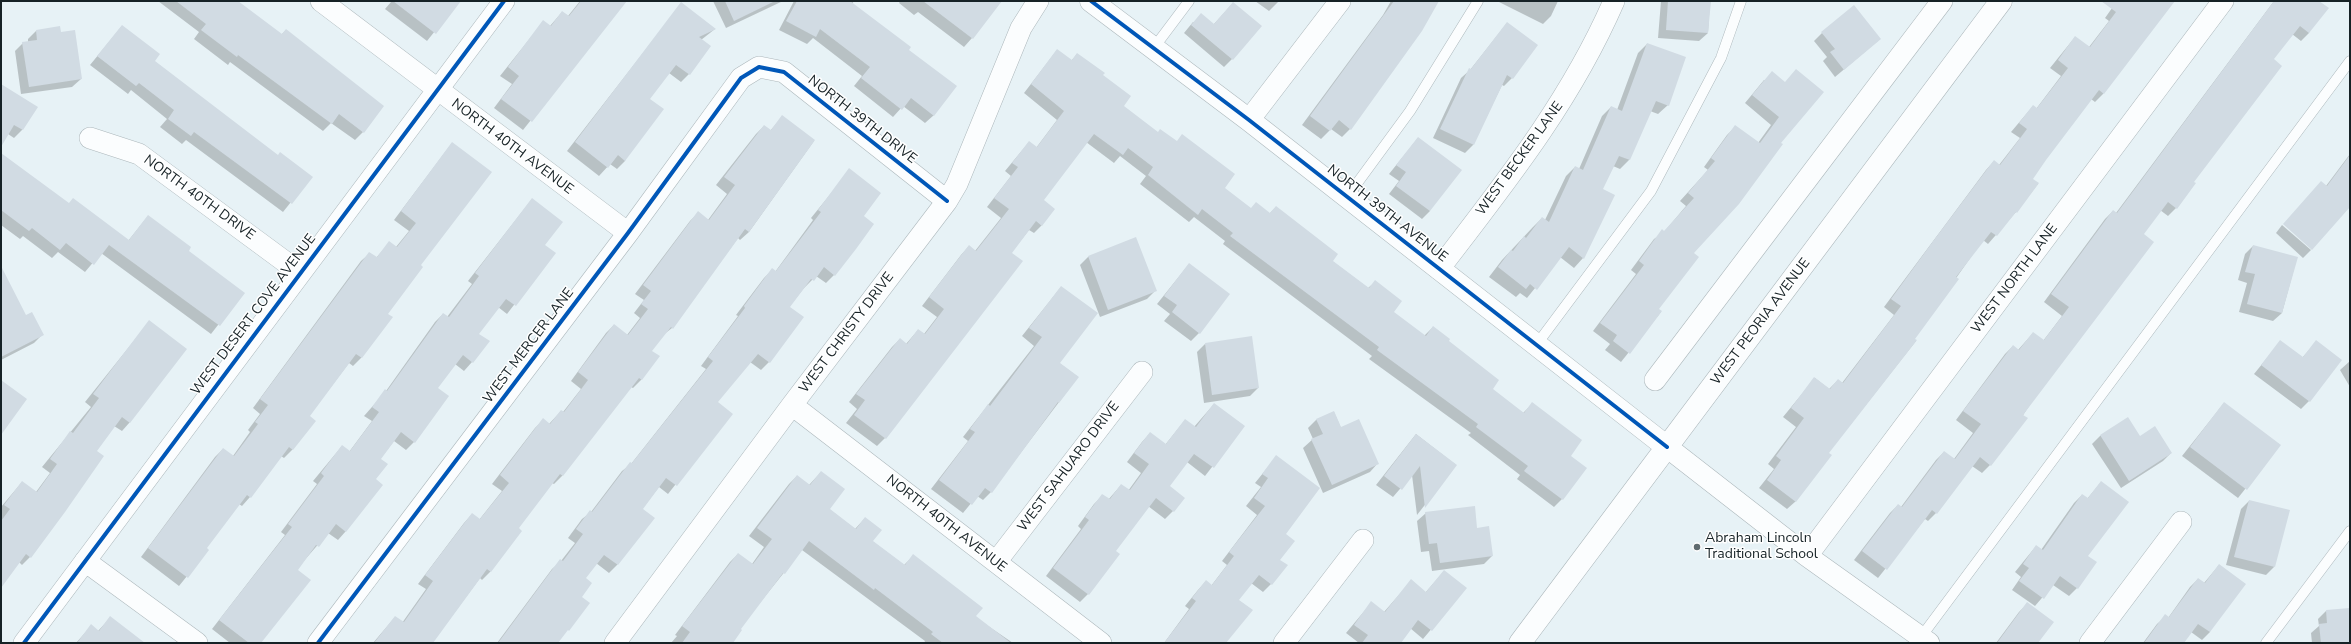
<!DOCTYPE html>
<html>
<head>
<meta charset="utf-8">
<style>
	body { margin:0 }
	#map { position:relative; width:2351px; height:644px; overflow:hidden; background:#e7f2f6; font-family:"Nunito Sans",sans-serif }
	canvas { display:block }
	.frame { position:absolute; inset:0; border:2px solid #162226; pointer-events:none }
</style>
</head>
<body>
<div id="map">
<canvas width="2351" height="644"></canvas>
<div class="frame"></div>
</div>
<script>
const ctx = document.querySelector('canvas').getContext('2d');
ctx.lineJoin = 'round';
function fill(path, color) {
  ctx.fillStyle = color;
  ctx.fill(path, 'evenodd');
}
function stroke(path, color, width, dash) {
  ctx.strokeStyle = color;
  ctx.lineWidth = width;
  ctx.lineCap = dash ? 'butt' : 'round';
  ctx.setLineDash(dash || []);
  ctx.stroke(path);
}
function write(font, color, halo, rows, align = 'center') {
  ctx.font = font + ' "Nunito Sans",sans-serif';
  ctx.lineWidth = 3;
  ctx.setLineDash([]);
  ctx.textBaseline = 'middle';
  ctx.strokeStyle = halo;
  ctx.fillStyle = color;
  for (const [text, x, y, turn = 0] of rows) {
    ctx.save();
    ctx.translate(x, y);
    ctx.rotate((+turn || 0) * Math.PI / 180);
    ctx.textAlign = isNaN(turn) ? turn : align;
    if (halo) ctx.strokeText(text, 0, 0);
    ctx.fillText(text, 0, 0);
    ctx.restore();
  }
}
const shadow = new Path2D(`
	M 158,1 L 236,1 L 281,35 L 286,30 L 363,132 L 355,140 L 331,123 L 323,131 L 230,62 L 228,65 L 194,39 L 199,32 Z
	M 389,1 L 459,1 L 427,41 L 385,9 L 391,2 Z
	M 580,1 L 626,1 L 523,130 L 494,108 L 512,84 L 500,76 L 543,22 L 550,26 L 562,12 L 568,16 Z
	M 713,1 L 783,1 L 726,28 Z
	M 794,1 L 854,1 L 852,4 L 908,50 L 934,115 L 925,123 L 903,106 L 893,117 L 854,86 L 862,76 L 813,38 L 807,44 L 779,30 Z
	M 900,1 L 991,1 L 972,38 L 964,47 L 918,12 L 914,15 L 899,3 Z
	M 1255,1 L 1279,1 L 1269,11 Z
	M 1391,1 L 1438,1 L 1350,129 L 1342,137 L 1331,129 L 1321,139 L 1302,125 L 1383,15 Z
	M 1497,1 L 1558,1 L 1551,16 L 1543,24 Z
	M 1661,1 L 1710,1 L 1708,33 L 1699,41 L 1658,38 Z
	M 2117,1 L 2173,1 L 2103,94 L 2095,102 L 2091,99 L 2045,160 L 2032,179 L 2038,184 L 2016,212 L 1988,244 L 1983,240 L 1913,339 L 1916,341 L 1828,453 L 1796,501 L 1787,509 L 1759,488 L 1774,469 L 1768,464 L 1796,427 L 1783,417 L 1815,378 L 1829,389 L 1838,380 L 1842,383 L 1894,315 L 1884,307 L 1986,170 L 1994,161 L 1999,165 L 2020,138 L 2011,132 L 2033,106 L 2036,109 L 2061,76 L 2050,68 L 2075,37 L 2089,47 L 2109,21 L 2105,18 Z
	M 2274,1 L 2318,1 L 2309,33 L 2301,41 L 2292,34 L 2272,59 L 2176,208 L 2168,216 L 2160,210 L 2143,234 L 1990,465 L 1982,473 L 1972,466 L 1936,513 L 1928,521 L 1925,519 L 1878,578 L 1854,560 L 1890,513 L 1898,505 L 1901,507 L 1936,460 L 1944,452 L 1954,459 L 1973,433 L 1956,420 L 2005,354 L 2013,346 L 2018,350 L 2033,333 L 2043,341 L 2062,316 L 2044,302 L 2105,219 L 2113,211 L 2116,213 Z
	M 1233,3 L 1232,59 L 1224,67 L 1184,33 L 1193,22 L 1214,24 Z
	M 681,4 L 715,29 L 701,40 L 689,74 L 681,82 L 669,73 L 649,99 L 625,161 L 617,169 L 610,164 L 599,176 L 567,151 Z
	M 1507,23 L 1512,78 L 1504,86 L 1502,85 L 1473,145 L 1465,153 L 1433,138 L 1461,78 L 1470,70 Z
	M 122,26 L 154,61 L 277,156 L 311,177 L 283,212 L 186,140 L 182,144 L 160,127 L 167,119 L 131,90 L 128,94 L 90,65 Z
	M 36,31 L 60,33 L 81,79 L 72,87 L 21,94 L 15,51 L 23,43 L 28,42 L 28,39 Z
	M 1822,33 L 1880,39 L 1835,77 L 1823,61 L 1827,57 L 1814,41 Z
	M 1647,44 L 1668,105 L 1658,114 L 1650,111 L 1629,160 L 1620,169 L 1613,166 L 1602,189 L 1583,258 L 1574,268 L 1560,257 L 1527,298 L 1520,293 L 1516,297 L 1489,277 L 1502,260 L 1533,227 L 1542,218 L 1545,220 L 1566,176 L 1575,167 L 1579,169 L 1602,116 L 1611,107 L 1617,110 L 1638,53 Z
	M 1057,50 L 1071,61 L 1077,54 L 1102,75 L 1122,106 L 1250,209 L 1269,214 L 1276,207 L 1332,261 L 1368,288 L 1375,282 L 1392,312 L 1424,336 L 1433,327 L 1491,389 L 1523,413 L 1532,404 L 1569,456 L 1585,468 L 1562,499 L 1554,507 L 1517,479 L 1520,475 L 1468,435 L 1471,433 L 1369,359 L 1372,356 L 1223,244 L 1225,241 L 1194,217 L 1189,222 L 1140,184 L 1146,176 L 1120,156 L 1114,163 L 1086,142 L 1042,200 L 1042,225 L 1034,233 L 1029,230 L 1011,253 L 885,438 L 877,446 L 846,423 L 857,409 L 849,402 L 892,347 L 900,339 L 906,344 L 918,330 L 924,334 L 937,317 L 922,306 L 961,255 L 969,246 L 975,251 L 1001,218 L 987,207 L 1011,176 L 1005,171 L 1029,142 L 1036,148 L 1057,120 L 1024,93 Z
	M 1764,80 L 1785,83 L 1780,143 L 1693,253 L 1658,310 L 1661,312 L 1621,362 L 1605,350 L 1610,344 L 1593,331 L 1636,274 L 1631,270 L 1654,239 L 1664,232 L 1686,206 L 1680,201 L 1708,170 L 1704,167 L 1727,135 L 1735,127 L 1758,143 L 1771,125 L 1745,103 Z
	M 1,86 L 36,107 L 22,130 L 14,138 L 8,134 L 1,145 Z
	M 782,117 L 814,141 L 749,232 L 740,240 L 738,238 L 672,328 L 663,335 L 651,351 L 658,357 L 641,380 L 633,388 L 631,387 L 562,476 L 554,484 L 552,483 L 518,528 L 521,531 L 490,572 L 482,580 L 480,578 L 432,643 L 373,643 L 395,617 L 402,623 L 426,589 L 418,584 L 464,523 L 472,514 L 479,520 L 502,491 L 492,484 L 535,428 L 543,420 L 549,424 L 561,411 L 563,412 L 581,389 L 571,381 L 606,333 L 614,325 L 627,335 L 640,318 L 634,313 L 644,300 L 635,294 L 690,221 L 698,213 L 708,220 L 727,194 L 716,185 L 756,134 L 764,126 L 770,131 Z
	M 1418,138 L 1430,211 L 1422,219 L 1389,194 L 1399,181 L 1389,174 Z
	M 452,143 L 420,265 L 386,314 L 391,318 L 361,358 L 353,366 L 349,363 L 308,417 L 314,421 L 292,450 L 284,458 L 281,456 L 250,497 L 242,506 L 239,504 L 205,548 L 208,550 L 179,586 L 141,557 L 215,457 L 223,449 L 233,456 L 250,432 L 248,430 L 260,414 L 253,408 L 361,261 L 370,253 L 376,258 L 389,243 L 396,247 L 409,231 L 394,220 Z
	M 2350,154 L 2350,206 L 2326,186 Z
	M 850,170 L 862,216 L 834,275 L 826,283 L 816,276 L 804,288 L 789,307 L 769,362 L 761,370 L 750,362 L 716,403 L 731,414 L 668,494 L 659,487 L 642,509 L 653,518 L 617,565 L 609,573 L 596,563 L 584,579 L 580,597 L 558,643 L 497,643 L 552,569 L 561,561 L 575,543 L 568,538 L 582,519 L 591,512 L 622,471 L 631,464 L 706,369 L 701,366 L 738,316 L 736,315 L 764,278 L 772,270 L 775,272 L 813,220 L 811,218 Z
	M 1,178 L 69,204 L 128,241 L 148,216 L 187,251 L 243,293 L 211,334 L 101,253 L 85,272 L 58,252 L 52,258 L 23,236 L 20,239 L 1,225 Z
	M 532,199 L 544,245 L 554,253 L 507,314 L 498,307 L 478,334 L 472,362 L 464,371 L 455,364 L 437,388 L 414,442 L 406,450 L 394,441 L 380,459 L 346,531 L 338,540 L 328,533 L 296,570 L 260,643 L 230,643 L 212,629 L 285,535 L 281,532 L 317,484 L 313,481 L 342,446 L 349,452 L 372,421 L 364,416 L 386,391 L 435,322 L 443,314 L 447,317 L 472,284 L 468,281 Z
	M 2282,225 L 2311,250 L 2303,258 L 2276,233 Z
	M 1135,238 L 1155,291 L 1147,299 L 1100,317 L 1080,265 L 1088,257 Z
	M 2253,246 L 2297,258 L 2282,313 L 2273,321 L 2239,312 L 2247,283 L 2238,280 L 2245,254 Z
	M 1189,264 L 1199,333 L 1191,341 L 1164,321 L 1170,314 L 1157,304 Z
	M 1061,287 L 1059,363 L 1078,377 L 991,492 L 983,500 L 977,496 L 963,513 L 931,489 L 968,441 L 963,437 L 1034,346 L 1022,336 Z
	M 1,291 L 42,335 L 34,343 L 1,360 Z
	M 149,322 L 130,422 L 122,431 L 114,426 L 95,451 L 30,557 L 22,565 L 19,562 L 1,587 L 1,507 L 22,482 L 36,492 L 50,473 L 42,467 L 91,407 L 85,402 Z
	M 2280,342 L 2302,358 L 2316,342 L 2309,401 L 2301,409 L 2254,374 Z
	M 1205,344 L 1258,388 L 1250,396 L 1204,403 L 1197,352 Z
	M 2350,361 L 2350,387 L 2340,370 Z
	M 2224,403 L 2280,445 L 2238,498 L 2182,456 Z
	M 1214,404 L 1244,426 L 1205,476 L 1187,462 L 1168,486 L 1173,511 L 1165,519 L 1148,506 L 1115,551 L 1088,594 L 1080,602 L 1046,576 L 1081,529 L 1078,526 L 1094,504 L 1103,495 L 1108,500 L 1121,485 L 1128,491 L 1141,473 L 1127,462 L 1142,442 L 1150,433 L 1165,445 L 1185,420 L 1194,427 Z
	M 1334,412 L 1341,428 L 1378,463 L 1370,472 L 1323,493 L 1303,448 L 1313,439 L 1308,428 L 1316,420 Z
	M 2127,419 L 2139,437 L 2171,453 L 2163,461 L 2121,488 L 2092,444 L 2100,436 Z
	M 1416,434 L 1456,465 L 1417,515 L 1412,475 L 1393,497 L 1376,485 Z
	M 1276,457 L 1284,534 L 1271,584 L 1263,592 L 1251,583 L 1238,600 L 1252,610 L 1225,643 L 1164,643 L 1189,609 L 1185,606 L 1198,590 L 1206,581 L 1211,586 L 1227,565 L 1222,561 L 1257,515 L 1246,506 L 1261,487 L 1255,483 Z
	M 821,472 L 829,509 L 855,529 L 865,518 L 872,541 L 904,565 L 913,556 L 975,617 L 1013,643 L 924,643 L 925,641 L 802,550 L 739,629 L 731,643 L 671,643 L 677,636 L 675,635 L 730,562 L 738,554 L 752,564 L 764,547 L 749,536 L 789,484 L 797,476 L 809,485 Z
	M 2101,482 L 2087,556 L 2077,588 L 2069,596 L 2053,585 L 2035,606 L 2012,590 L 2021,577 L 2015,572 L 2036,546 L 2041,550 L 2074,503 L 2082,495 L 2087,499 Z
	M 2249,501 L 2274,567 L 2266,575 L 2226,565 L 2241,509 Z
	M 1426,513 L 1476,529 L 1492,556 L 1484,564 L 1432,571 L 1429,551 L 1421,552 L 1417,521 Z
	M 2219,565 L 2210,632 L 2202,640 L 2191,632 L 2183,643 L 2143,643 L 2157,624 L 2166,616 L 2168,618 L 2190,587 L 2198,579 L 2204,583 Z
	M 1444,571 L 1466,588 L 1423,639 L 1410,628 L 1399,643 L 1359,643 L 1346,633 L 1371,603 L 1384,612 L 1411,581 L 1425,593 Z
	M 2027,604 L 2037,643 L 1996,643 L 2019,612 Z
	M 2350,609 L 2350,643 L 2312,643 L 2311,633 L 2319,626 L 2318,619 L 2326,611 Z
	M 110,618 L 138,643 L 76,643 L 91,626 L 98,631 Z`);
const building = new Path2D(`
	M 176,1 L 238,1 L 282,34 L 286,29 L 384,106 L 364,133 L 339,114 L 332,124 L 238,55 L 237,57 L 201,30 L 206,24 Z
	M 393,1 L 461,1 L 436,34 Z
	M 581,1 L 627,1 L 532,122 L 501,99 L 519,76 L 508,67 L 543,20 L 551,26 L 562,11 L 569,16 Z
	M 725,1 L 775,1 L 734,21 Z
	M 797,1 L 850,1 L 911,47 L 909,50 L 957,86 L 934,116 L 911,98 L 902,110 L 861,78 L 870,67 L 820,29 L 816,37 L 786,21 Z
	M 923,1 L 1002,1 L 973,39 Z
	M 1394,1 L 1439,1 L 1422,31 L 1351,130 L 1339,120 L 1330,131 L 1310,116 Z
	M 1668,1 L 1711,1 L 1708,33 L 1666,30 Z
	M 2101,1 L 2175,1 L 2104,94 L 2099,90 L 2046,160 L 2033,179 L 2039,183 L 2017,213 L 2016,212 L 1997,236 L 1991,232 L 1956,277 L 1959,279 L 1915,339 L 1917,340 L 1829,453 L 1832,455 L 1796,502 L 1767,480 L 1781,460 L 1776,456 L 1804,418 L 1791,408 L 1814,377 L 1830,389 L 1838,379 L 1843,383 L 1901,306 L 1891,299 L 1934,240 L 1994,160 L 2000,165 L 2027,129 L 2019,123 L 2033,105 L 2037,108 L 2068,68 L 2058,60 L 2075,36 L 2090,47 L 2116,12 Z
	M 2274,1 L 2319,1 L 2329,8 L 2309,33 L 2300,26 L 2274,59 L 2282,66 L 2194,182 L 2196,183 L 2177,209 L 2168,202 L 2144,234 L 2154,242 L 2023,415 L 2028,418 L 1991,466 L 1980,457 L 1937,514 L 1932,510 L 1887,570 L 1862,551 L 1898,504 L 1902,507 L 1944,451 L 1955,459 L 1981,424 L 1963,411 L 2013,345 L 2019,350 L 2033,332 L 2044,340 L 2069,307 L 2051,294 L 2113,210 L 2117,213 Z
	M 681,2 L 716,29 L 699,37 L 711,46 L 690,75 L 676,65 L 650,99 L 664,109 L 625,161 L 618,155 L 608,168 L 575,142 Z
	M 1233,2 L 1262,26 L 1233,60 L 1191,25 L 1201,13 L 1214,24 Z
	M 1854,5 L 1881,39 L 1844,70 L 1830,52 L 1835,49 L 1821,32 Z
	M 1507,22 L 1538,45 L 1513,79 L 1507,75 L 1474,145 L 1440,129 L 1469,68 L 1471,69 Z
	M 122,25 L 160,54 L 155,61 L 278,155 L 280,152 L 313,177 L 292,204 L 194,132 L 191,136 L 168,119 L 174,110 L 139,83 L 136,86 L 97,56 Z
	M 60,26 L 61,32 L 75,30 L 82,79 L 29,87 L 22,42 L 37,40 L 36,30 Z
	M 1647,43 L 1686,57 L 1669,106 L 1656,101 L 1630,160 L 1619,156 L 1603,189 L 1615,195 L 1584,259 L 1569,247 L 1537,290 L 1530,284 L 1526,289 L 1498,267 L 1511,250 L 1513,251 L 1524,236 L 1526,238 L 1542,217 L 1549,222 L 1575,166 L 1583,170 L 1611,106 L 1622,111 Z
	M 1057,49 L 1072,60 L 1077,53 L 1105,73 L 1103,75 L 1131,96 L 1124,106 L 1158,132 L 1160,129 L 1177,141 L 1182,134 L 1235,174 L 1225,188 L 1251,208 L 1256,202 L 1270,213 L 1276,206 L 1338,254 L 1333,261 L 1369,288 L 1375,280 L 1402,301 L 1394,312 L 1426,336 L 1433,326 L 1450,339 L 1449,341 L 1499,380 L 1493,389 L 1524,413 L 1532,402 L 1582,440 L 1571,456 L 1587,468 L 1563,500 L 1524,471 L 1528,466 L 1476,427 L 1478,424 L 1377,350 L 1379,347 L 1230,236 L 1233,233 L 1202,209 L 1198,215 L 1148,175 L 1153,167 L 1128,148 L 1123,155 L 1094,134 L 1044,200 L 1055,209 L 1042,226 L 1036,221 L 1012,253 L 1023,261 L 886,439 L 854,415 L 865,400 L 856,394 L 900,338 L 907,344 L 918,329 L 925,334 L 944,309 L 929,297 L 969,245 L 976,251 L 1009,209 L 994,198 L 1018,167 L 1012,163 L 1029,141 L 1037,147 L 1064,111 L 1031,84 Z
	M 1796,69 L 1824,92 L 1781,143 L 1783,144 L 1739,204 L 1694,253 L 1699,257 L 1659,309 L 1662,311 L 1630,354 L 1613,341 L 1617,335 L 1600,323 L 1644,265 L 1639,261 L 1662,229 L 1664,231 L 1694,198 L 1688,193 L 1715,161 L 1711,158 L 1735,125 L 1760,143 L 1779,117 L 1752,95 L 1772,71 L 1785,82 Z
	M 1,84 L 38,107 L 23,130 L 14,125 L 1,147 Z
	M 782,115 L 815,140 L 749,232 L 745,229 L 673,329 L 671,327 L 652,351 L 660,356 L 642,380 L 639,378 L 563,476 L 560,474 L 519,528 L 522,531 L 491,572 L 487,569 L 433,643 L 374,643 L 395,616 L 404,622 L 433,581 L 425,575 L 472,513 L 480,519 L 509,483 L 500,475 L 543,418 L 550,424 L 561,410 L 564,412 L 588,380 L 578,372 L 614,324 L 628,335 L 648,309 L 641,304 L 651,291 L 643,285 L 698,211 L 709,220 L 735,185 L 724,177 L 764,125 L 771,130 Z
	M 1418,137 L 1462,170 L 1430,211 L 1396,186 L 1406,172 L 1396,165 Z
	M 452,142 L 492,172 L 421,265 L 423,267 L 388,314 L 393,317 L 362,358 L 356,354 L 310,416 L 316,421 L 293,450 L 289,447 L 251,498 L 247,495 L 207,548 L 209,550 L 188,578 L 148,548 L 223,448 L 234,456 L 258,424 L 255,422 L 268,405 L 260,399 L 369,252 L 377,257 L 389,241 L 397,247 L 416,223 L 401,211 Z
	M 1,153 L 69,203 L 73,198 L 129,240 L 148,215 L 191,247 L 189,251 L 245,293 L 220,326 L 109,245 L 94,265 L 66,243 L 60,250 L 32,228 L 29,231 L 1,210 Z
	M 2350,155 L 2350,207 L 2312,250 L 2283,224 L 2321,181 L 2327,186 Z
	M 849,168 L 881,193 L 864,216 L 874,224 L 856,249 L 835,276 L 824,267 L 814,281 L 811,279 L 790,307 L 804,317 L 770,363 L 758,354 L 718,402 L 733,414 L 677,486 L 666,478 L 643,509 L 655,518 L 618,565 L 604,555 L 586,578 L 592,583 L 582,597 L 590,603 L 569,631 L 568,630 L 558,643 L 498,643 L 560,559 L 563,561 L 583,534 L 576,529 L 590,510 L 592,512 L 630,462 L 632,463 L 713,361 L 708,357 L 745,308 L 744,306 L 772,268 L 776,271 L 821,212 L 818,210 Z
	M 532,198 L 563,222 L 545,245 L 556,253 L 516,306 L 506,299 L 479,334 L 490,341 L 473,363 L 463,355 L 438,388 L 449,396 L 415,443 L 401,432 L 381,459 L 388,464 L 376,479 L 383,485 L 346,532 L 336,524 L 319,547 L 316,545 L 298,570 L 311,580 L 261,643 L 249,643 L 219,620 L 292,527 L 288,524 L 324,476 L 321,473 L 342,445 L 350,451 L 379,412 L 372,407 L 385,389 L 387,391 L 443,313 L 449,317 L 479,276 L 475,273 Z
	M 1136,237 L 1157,291 L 1108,310 L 1088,256 Z
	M 2253,245 L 2298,257 L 2282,313 L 2247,304 L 2255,274 L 2245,272 Z
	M 1189,263 L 1230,294 L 1200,334 L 1172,312 L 1177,305 L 1164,296 Z
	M 1,266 L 26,315 L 32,312 L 44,335 L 1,357 Z
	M 1061,286 L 1098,313 L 1060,363 L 1079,377 L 1059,403 L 1058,402 L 992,493 L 985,488 L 972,505 L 939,480 L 975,432 L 970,429 L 988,404 L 990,406 L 1042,337 L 1029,328 Z
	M 149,320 L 187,349 L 130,423 L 122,417 L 97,451 L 104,456 L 65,512 L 31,558 L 26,554 L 1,588 L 1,521 L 10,509 L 4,505 L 22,481 L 37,492 L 57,464 L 50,459 L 70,431 L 73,433 L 99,398 L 93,394 Z
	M 1252,336 L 1259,388 L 1212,395 L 1205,343 Z
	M 2280,340 L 2303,357 L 2316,340 L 2342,360 L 2310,402 L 2261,365 Z
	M 1,380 L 27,399 L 1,435 Z
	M 2224,402 L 2281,445 L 2247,490 L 2190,447 Z
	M 1214,403 L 1245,426 L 1214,468 L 1194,454 L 1170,486 L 1185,498 L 1174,512 L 1156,498 L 1116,551 L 1120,554 L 1089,595 L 1053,568 L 1089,520 L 1085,517 L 1102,494 L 1110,499 L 1121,484 L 1130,490 L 1149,464 L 1134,453 L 1150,432 L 1166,444 L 1185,419 L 1196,427 Z
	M 1334,411 L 1341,427 L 1359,419 L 1379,464 L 1332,485 L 1311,439 L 1323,434 L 1316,419 Z
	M 2128,417 L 2140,436 L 2155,426 L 2172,453 L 2129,481 L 2100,435 Z
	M 1416,434 L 1457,465 L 1425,508 L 1420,466 L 1402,490 L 1384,476 Z
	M 1276,455 L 1320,488 L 1286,534 L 1295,541 L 1280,560 L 1288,565 L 1272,585 L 1259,575 L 1239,600 L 1253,610 L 1226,643 L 1164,643 L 1196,601 L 1192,598 L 1206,580 L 1212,585 L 1234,556 L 1229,552 L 1265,506 L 1254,498 L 1268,478 L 1262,474 Z
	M 821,471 L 845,489 L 830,509 L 856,529 L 865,517 L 882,530 L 873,541 L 905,565 L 913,554 L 983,608 L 976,616 L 1011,643 L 943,643 L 931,634 L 933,632 L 875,588 L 874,590 L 809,541 L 785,574 L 783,573 L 741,629 L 742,630 L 733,643 L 682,643 L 690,632 L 682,626 L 738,553 L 753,564 L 772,539 L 757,528 L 797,475 L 810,485 Z
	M 2101,481 L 2129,502 L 2088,556 L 2097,562 L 2078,589 L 2060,576 L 2044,599 L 2019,581 L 2029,568 L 2023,564 L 2036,545 L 2043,550 L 2082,494 L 2088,498 Z
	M 2249,500 L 2290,510 L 2275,567 L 2234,557 Z
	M 1475,506 L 1477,528 L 1489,526 L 1493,556 L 1440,563 L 1437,543 L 1429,544 L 1425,512 Z
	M 2219,564 L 2246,584 L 2210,632 L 2198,624 L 2184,643 L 2144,643 L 2165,614 L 2169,617 L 2198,578 L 2205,583 Z
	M 1444,570 L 1467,588 L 1432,631 L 1418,620 L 1401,643 L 1362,643 L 1368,635 L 1354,625 L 1371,601 L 1385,612 L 1411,579 L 1426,592 Z
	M 2027,602 L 2054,622 L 2038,643 L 1997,643 Z
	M 2350,608 L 2350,643 L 2321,643 L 2319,624 L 2327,623 L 2326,610 Z
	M 110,616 L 145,643 L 77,643 L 91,624 L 99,631 Z`);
const lane = new Path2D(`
	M 1153,49 L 1189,1
	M 1347,197 L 1410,111 L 1478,1
	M 1537,344 L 1651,191 L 1721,58 L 1741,1
	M 1921,637 L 2350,61
	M 2266,643 L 2350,531`);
const street = new Path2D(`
	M 321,1 L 628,233
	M 1249,120 L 1340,1
	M 90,138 L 139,154 L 299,272
	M 1439,269 C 1505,183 1570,102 1614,1
	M 1655,380 L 1942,1
	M 792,405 L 1101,643
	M 1667,447 L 1807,556 L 1929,643
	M 1807,556 L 2223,1
	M 85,561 L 197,643
	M 996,562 L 1142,372
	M 24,643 L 504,1
	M 318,643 L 628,233 L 741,78 L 759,67 L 784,72 L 947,201
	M 615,643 L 792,405 L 947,201 L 957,184 L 1021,28 L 1038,1
	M 1284,643 L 1363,540
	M 2090,643 L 2181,522`);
const secondary = new Path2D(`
	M 1091,1 L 1249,120 L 1667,447
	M 1520,643 L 2001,1`);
const cycleway = new Path2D(`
	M 1091,1 L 1249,120 L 1667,447
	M 24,643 L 504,1
	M 318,643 L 628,233 L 741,78 L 759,67 L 784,72 L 947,201`);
const markers = [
	[1697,547,4,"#5f6b6f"]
];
const streetNames = [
	["NORTH 39TH DRIVE",862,120,38],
	["NORTH 40TH AVENUE",512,147,37],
	["WEST BECKER LANE",1520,159,-54],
	["NORTH 40TH DRIVE",199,198,36],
	["NORTH 39TH AVENUE",1387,214,38],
	["WEST NORTH LANE",2015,279,-53],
	["WEST DESERT COVE AVENUE",254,315,-53],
	["WEST PEORIA AVENUE",1761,322,-53],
	["WEST CHRISTY DRIVE",847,333,-53],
	["WEST MERCER LANE",529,346,-53],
	["WEST SAHUARO DRIVE",1069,467,-53],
	["NORTH 40TH AVENUE",946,524,38]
];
const poiNames = [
	["Abraham Lincoln",1705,539],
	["Traditional School",1705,555]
];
fill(shadow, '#0003');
fill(building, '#d1dbe3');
stroke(lane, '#acb7bb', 11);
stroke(street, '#acb7bb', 22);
stroke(secondary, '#acb7bb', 23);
stroke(lane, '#fbfdfe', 10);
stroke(street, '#fbfdfe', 21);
stroke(secondary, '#fbfdfe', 22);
stroke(cycleway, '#0057b8', 4);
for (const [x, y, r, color] of markers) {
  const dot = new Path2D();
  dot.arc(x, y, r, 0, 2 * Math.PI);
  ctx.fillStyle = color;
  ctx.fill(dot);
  stroke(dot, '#fff', 1.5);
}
write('14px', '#162226', '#fff', streetNames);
write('14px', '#162226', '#fff', poiNames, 'left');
</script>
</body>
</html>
